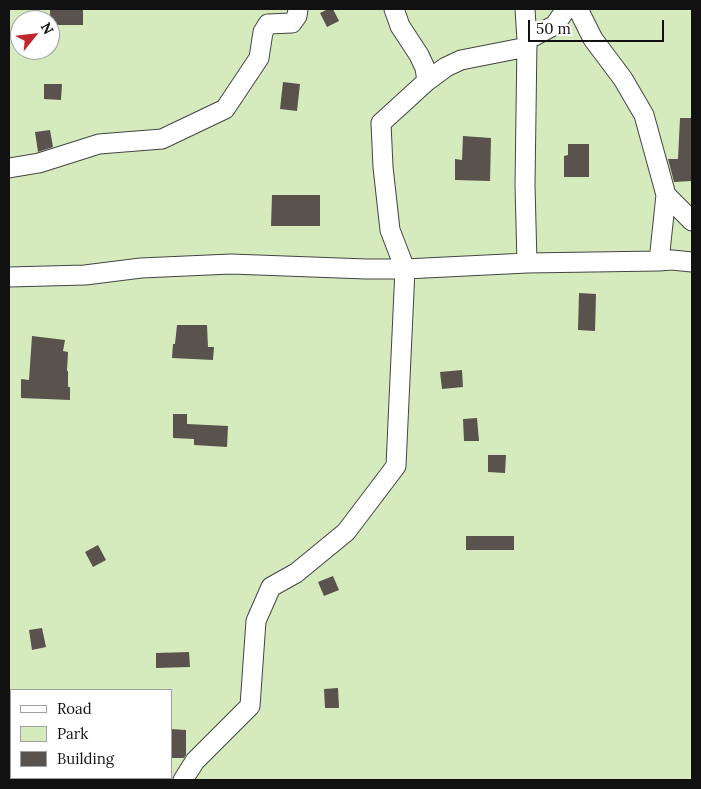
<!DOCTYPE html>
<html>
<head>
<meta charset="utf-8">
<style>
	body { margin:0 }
	#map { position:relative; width:701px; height:789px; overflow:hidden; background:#fffdf5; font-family:Lora,serif }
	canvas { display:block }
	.frame { position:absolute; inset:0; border:10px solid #111; pointer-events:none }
	.legend { position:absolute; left:10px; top:689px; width:162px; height:90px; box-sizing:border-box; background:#fff; border:1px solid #a0a0a0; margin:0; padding:6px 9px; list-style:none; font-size:15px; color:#111 }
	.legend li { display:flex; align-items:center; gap:10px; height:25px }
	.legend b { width:25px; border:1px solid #a0a0a0 }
	.north { position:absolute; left:10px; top:10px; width:50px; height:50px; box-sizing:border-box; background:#fff; border:1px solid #a0a0a0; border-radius:50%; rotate:61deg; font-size:14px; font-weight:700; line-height:20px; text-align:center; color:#111 }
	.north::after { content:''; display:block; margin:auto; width:18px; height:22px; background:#c4262e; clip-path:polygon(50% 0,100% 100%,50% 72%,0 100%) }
	.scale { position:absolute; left:528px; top:20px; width:136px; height:22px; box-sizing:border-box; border:2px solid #111; border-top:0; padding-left:6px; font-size:15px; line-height:18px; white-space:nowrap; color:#111; -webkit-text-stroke:4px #fff; paint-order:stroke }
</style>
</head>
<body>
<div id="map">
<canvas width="701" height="789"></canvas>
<div class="frame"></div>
<ul class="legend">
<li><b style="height:6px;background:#fff"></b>Road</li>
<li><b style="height:14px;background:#d5ebbd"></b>Park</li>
<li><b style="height:14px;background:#5a524d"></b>Building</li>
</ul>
<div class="north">N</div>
<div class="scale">50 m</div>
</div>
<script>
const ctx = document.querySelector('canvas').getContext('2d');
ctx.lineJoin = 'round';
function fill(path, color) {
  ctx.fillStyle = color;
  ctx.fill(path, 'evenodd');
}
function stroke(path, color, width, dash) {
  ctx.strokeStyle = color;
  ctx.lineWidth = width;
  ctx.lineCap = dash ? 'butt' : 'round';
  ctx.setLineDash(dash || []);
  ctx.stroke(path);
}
const green = new Path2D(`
	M 9,9 L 692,9 L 692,780 L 9,780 ZM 20,20 L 50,20 L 50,50 L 20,50 ZM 11,690 L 171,690 L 171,778 L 11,778 Z`);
const building = new Path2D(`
	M 50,9 L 83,10 L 83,25 L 50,25 Z
	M 328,9 L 333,9 L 339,21 L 327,27 L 320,13 Z
	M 283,82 L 300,84 L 297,111 L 280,109 Z
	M 44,84 L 62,84 L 61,100 L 44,99 Z
	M 680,118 L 692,118 L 692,181 L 674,182 L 668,159 L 678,159 Z
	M 50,130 L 53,147 L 38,152 L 35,132 Z
	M 463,136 L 491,138 L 490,181 L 455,180 L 455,159 L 462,160 Z
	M 568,144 L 589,144 L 589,177 L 564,177 L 564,156 L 568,155 Z
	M 272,195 L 320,195 L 320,226 L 271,226 Z
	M 579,293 L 596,294 L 595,331 L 578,330 Z
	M 177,325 L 207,325 L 208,347 L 214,347 L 213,360 L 172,358 L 173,344 L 175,344 Z
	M 32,336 L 65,340 L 63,351 L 68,352 L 67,371 L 68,371 L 68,387 L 70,387 L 70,400 L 21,398 L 21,379 L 29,380 Z
	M 462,370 L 463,387 L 442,389 L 440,372 Z
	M 173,414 L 187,414 L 187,424 L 228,426 L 227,447 L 194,445 L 194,439 L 173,438 Z
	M 477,418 L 479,441 L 464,441 L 463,419 Z
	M 488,455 L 506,455 L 505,473 L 488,472 Z
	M 466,536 L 514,536 L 514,550 L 466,550 Z
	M 98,545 L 106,560 L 93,567 L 85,552 Z
	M 333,576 L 339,590 L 324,596 L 318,582 Z
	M 42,628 L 46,647 L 32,650 L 29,630 Z
	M 189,652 L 190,667 L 156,668 L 156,653 Z
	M 338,688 L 339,708 L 325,708 L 324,689 Z
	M 171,729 L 186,730 L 186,755 L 184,758 L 171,758 Z`);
const street = new Path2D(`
	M 525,9 L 527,40 L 525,185 L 527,263
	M 578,9 L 593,39 L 623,79 L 644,115 L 666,195 L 659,261
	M 527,40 L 555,25 L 566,9
	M 427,81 L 446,67 L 461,60 L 527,47
	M 9,168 L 39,163 L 99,144 L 162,139 L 225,109 L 259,58 L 263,32 L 268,24 L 292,23 L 297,16 L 298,9
	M 666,195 L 692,221
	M 9,277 L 85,275 L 141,268 L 231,264 L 366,269 L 405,269 L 527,263 L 659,261 L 672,260 L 692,262
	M 183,780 L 195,761 L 250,706 L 256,621 L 271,587 L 296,573 L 346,532 L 396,466 L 405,269 L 390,230 L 383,167 L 381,123 L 427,81 L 425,68 L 419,55 L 400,26 L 394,9`);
fill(green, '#d5ebbd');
fill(building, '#5a524d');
stroke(street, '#444', 21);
stroke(street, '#fff', 19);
</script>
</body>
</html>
